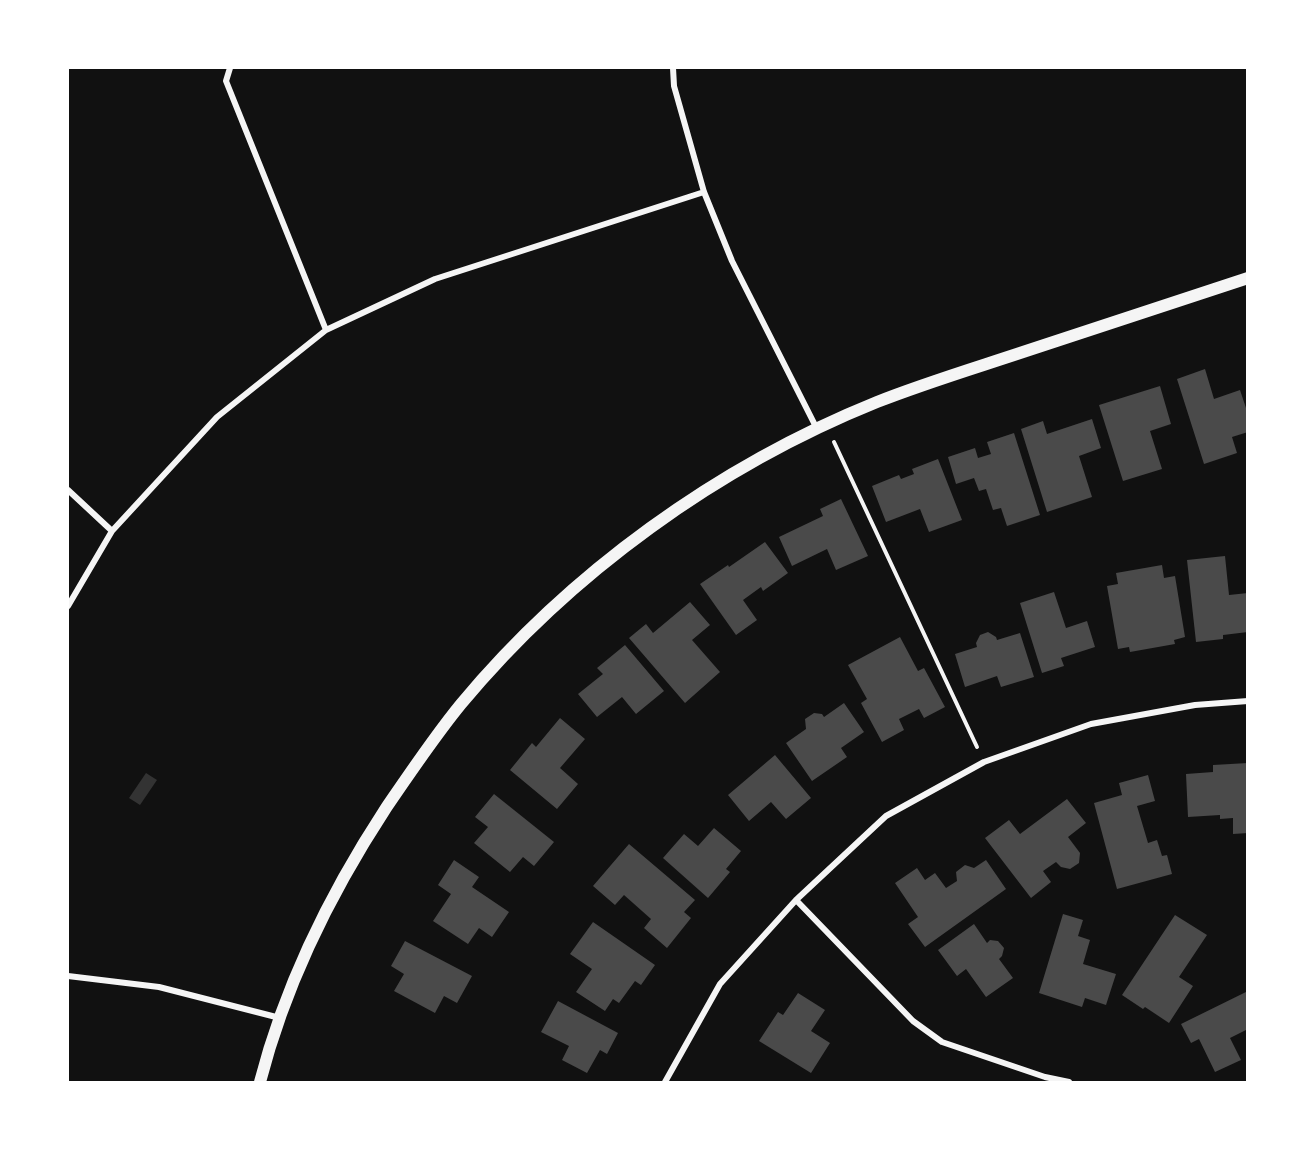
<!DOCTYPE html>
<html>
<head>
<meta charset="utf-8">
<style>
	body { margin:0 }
	#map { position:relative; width:1315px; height:1150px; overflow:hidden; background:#111; font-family:Roboto,sans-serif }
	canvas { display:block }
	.frame { position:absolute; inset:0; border:69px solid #fff; pointer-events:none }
</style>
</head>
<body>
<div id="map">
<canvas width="1315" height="1150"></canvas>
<div class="frame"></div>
</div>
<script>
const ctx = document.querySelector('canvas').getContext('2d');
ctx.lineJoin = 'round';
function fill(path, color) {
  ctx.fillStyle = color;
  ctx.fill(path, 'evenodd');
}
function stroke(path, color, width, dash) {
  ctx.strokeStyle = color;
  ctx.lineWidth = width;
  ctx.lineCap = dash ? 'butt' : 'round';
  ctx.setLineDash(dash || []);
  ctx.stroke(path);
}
const water = new Path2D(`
	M 146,773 L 157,780 L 140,805 L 129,798 Z`);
const building = new Path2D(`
	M 1205,369 L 1214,399 L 1240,390 L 1248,414 L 1248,432 L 1232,437 L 1237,453 L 1204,464 L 1177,379 Z
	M 1160,386 L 1171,424 L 1150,431 L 1162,469 L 1123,481 L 1099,405 Z
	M 1092,419 L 1101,448 L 1079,456 L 1092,497 L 1047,512 L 1021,429 L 1043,421 L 1047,434 Z
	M 1014,433 L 1040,515 L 1007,526 L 1001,508 L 993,510 L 986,489 L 979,491 L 974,478 L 956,484 L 948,457 L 975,448 L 978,458 L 991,454 L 987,442 Z
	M 938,459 L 962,520 L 929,532 L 920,509 L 886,522 L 872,486 L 899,475 L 901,479 L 914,474 L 912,469 Z
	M 841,499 L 868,556 L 836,570 L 827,549 L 792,566 L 779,537 L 823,516 L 820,509 Z
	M 765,542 L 788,573 L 763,591 L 761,587 L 743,600 L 757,620 L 736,635 L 700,584 L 728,565 L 729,567 Z
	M 1225,556 L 1229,595 L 1248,593 L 1248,632 L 1223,635 L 1223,639 L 1196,642 L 1187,560 Z
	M 1162,565 L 1164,578 L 1175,576 L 1185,637 L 1174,640 L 1175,644 L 1130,652 L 1129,647 L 1118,649 L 1107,586 L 1118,584 L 1116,573 Z
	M 1054,592 L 1066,628 L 1087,621 L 1095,647 L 1061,658 L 1064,666 L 1042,673 L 1020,603 Z
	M 690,602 L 710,625 L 692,640 L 720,672 L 685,703 L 629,638 L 646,624 L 653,633 Z
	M 988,632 L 996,637 L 997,640 L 1020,633 L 1034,677 L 1001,687 L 997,676 L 965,687 L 955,654 L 977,647 L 976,643 L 980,635 Z
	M 900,637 L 918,671 L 924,668 L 945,707 L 924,718 L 919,709 L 899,719 L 904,730 L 882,742 L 861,703 L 867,699 L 848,665 Z
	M 625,645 L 664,691 L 636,714 L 622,697 L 597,717 L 578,694 L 603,674 L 597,668 Z
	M 844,703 L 864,732 L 841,748 L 847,757 L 812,781 L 786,743 L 806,729 L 805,719 L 814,713 L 822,714 L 824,717 Z
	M 560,718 L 585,739 L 560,768 L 578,784 L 557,809 L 510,770 L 532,743 L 536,747 Z
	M 775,755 L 811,798 L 786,819 L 771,802 L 749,821 L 728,795 Z
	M 1248,763 L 1248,833 L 1233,834 L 1233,818 L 1220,819 L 1220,815 L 1188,817 L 1186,774 L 1213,772 L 1213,765 Z
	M 1148,775 L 1155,801 L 1137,806 L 1148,843 L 1157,840 L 1162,856 L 1167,855 L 1172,874 L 1117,889 L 1094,803 L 1122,795 L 1119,783 Z
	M 494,794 L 554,842 L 534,866 L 523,857 L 510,872 L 474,843 L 488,827 L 475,817 Z
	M 1067,799 L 1086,823 L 1068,837 L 1080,853 L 1079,863 L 1070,869 L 1061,867 L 1056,862 L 1043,871 L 1051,882 L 1031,898 L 985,838 L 1009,820 L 1020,834 Z
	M 714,828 L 741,851 L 726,869 L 730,872 L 708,898 L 663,858 L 684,834 L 698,846 Z
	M 629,844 L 695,900 L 684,912 L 691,918 L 667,948 L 644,928 L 651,919 L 624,895 L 615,905 L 593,886 Z
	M 454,860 L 479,877 L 472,887 L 509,912 L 492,937 L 479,928 L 468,944 L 433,921 L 451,894 L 438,885 Z
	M 986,860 L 1006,889 L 925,947 L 908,924 L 918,917 L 895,883 L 917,868 L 925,880 L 935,873 L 946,888 L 957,881 L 956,872 L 965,865 L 974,868 Z
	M 1063,914 L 1083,920 L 1078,936 L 1090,940 L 1083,964 L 1116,974 L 1106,1005 L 1085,998 L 1082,1007 L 1039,993 Z
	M 1175,915 L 1207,935 L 1179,977 L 1193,986 L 1169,1023 L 1145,1007 L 1143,1009 L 1122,995 Z
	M 593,922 L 655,965 L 641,985 L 635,981 L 619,1003 L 613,999 L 605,1011 L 576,992 L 592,969 L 570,954 Z
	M 974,924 L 987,943 L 990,940 L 998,941 L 1004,948 L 1002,956 L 999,959 L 1013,978 L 986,997 L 966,969 L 957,976 L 938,950 Z
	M 405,941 L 472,976 L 457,1003 L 444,996 L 435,1013 L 394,991 L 404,974 L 391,966 Z
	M 1248,991 L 1248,1029 L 1230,1038 L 1241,1060 L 1215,1072 L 1199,1039 L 1191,1043 L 1181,1024 Z
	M 798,993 L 825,1010 L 811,1031 L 830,1043 L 811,1073 L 759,1041 L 778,1012 L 783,1015 Z
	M 558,1001 L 618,1033 L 607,1054 L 600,1050 L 587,1073 L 562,1060 L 569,1046 L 541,1032 Z`);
const path = new Path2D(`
	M 834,442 L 977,747`);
const minor = new Path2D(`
	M 230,68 L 226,81 L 326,330
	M 673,68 L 674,86 L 704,192 L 732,261 L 817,429
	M 68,490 L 112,531
	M 68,606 L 112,531 L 217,417 L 326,330 L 435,279 L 704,192
	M 796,900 L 913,1021 L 942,1042 L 1045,1077 L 1069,1082
	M 68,976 L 159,987 L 280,1018
	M 665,1082 L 720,984 L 796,900 L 886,816 L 984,762 L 1091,724 L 1195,705 L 1248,701`);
const secondary = new Path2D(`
	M 260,1082 C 285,985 331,892 386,808 C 410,773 434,737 461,704 C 570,573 718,466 877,402 C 925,383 975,368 1023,352 C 1098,327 1173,302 1248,278`);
fill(water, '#333');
fill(building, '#4a4a4a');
stroke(path, '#f5f5f5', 4);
stroke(minor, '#f5f5f5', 6);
stroke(secondary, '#f5f5f5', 12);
</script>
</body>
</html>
